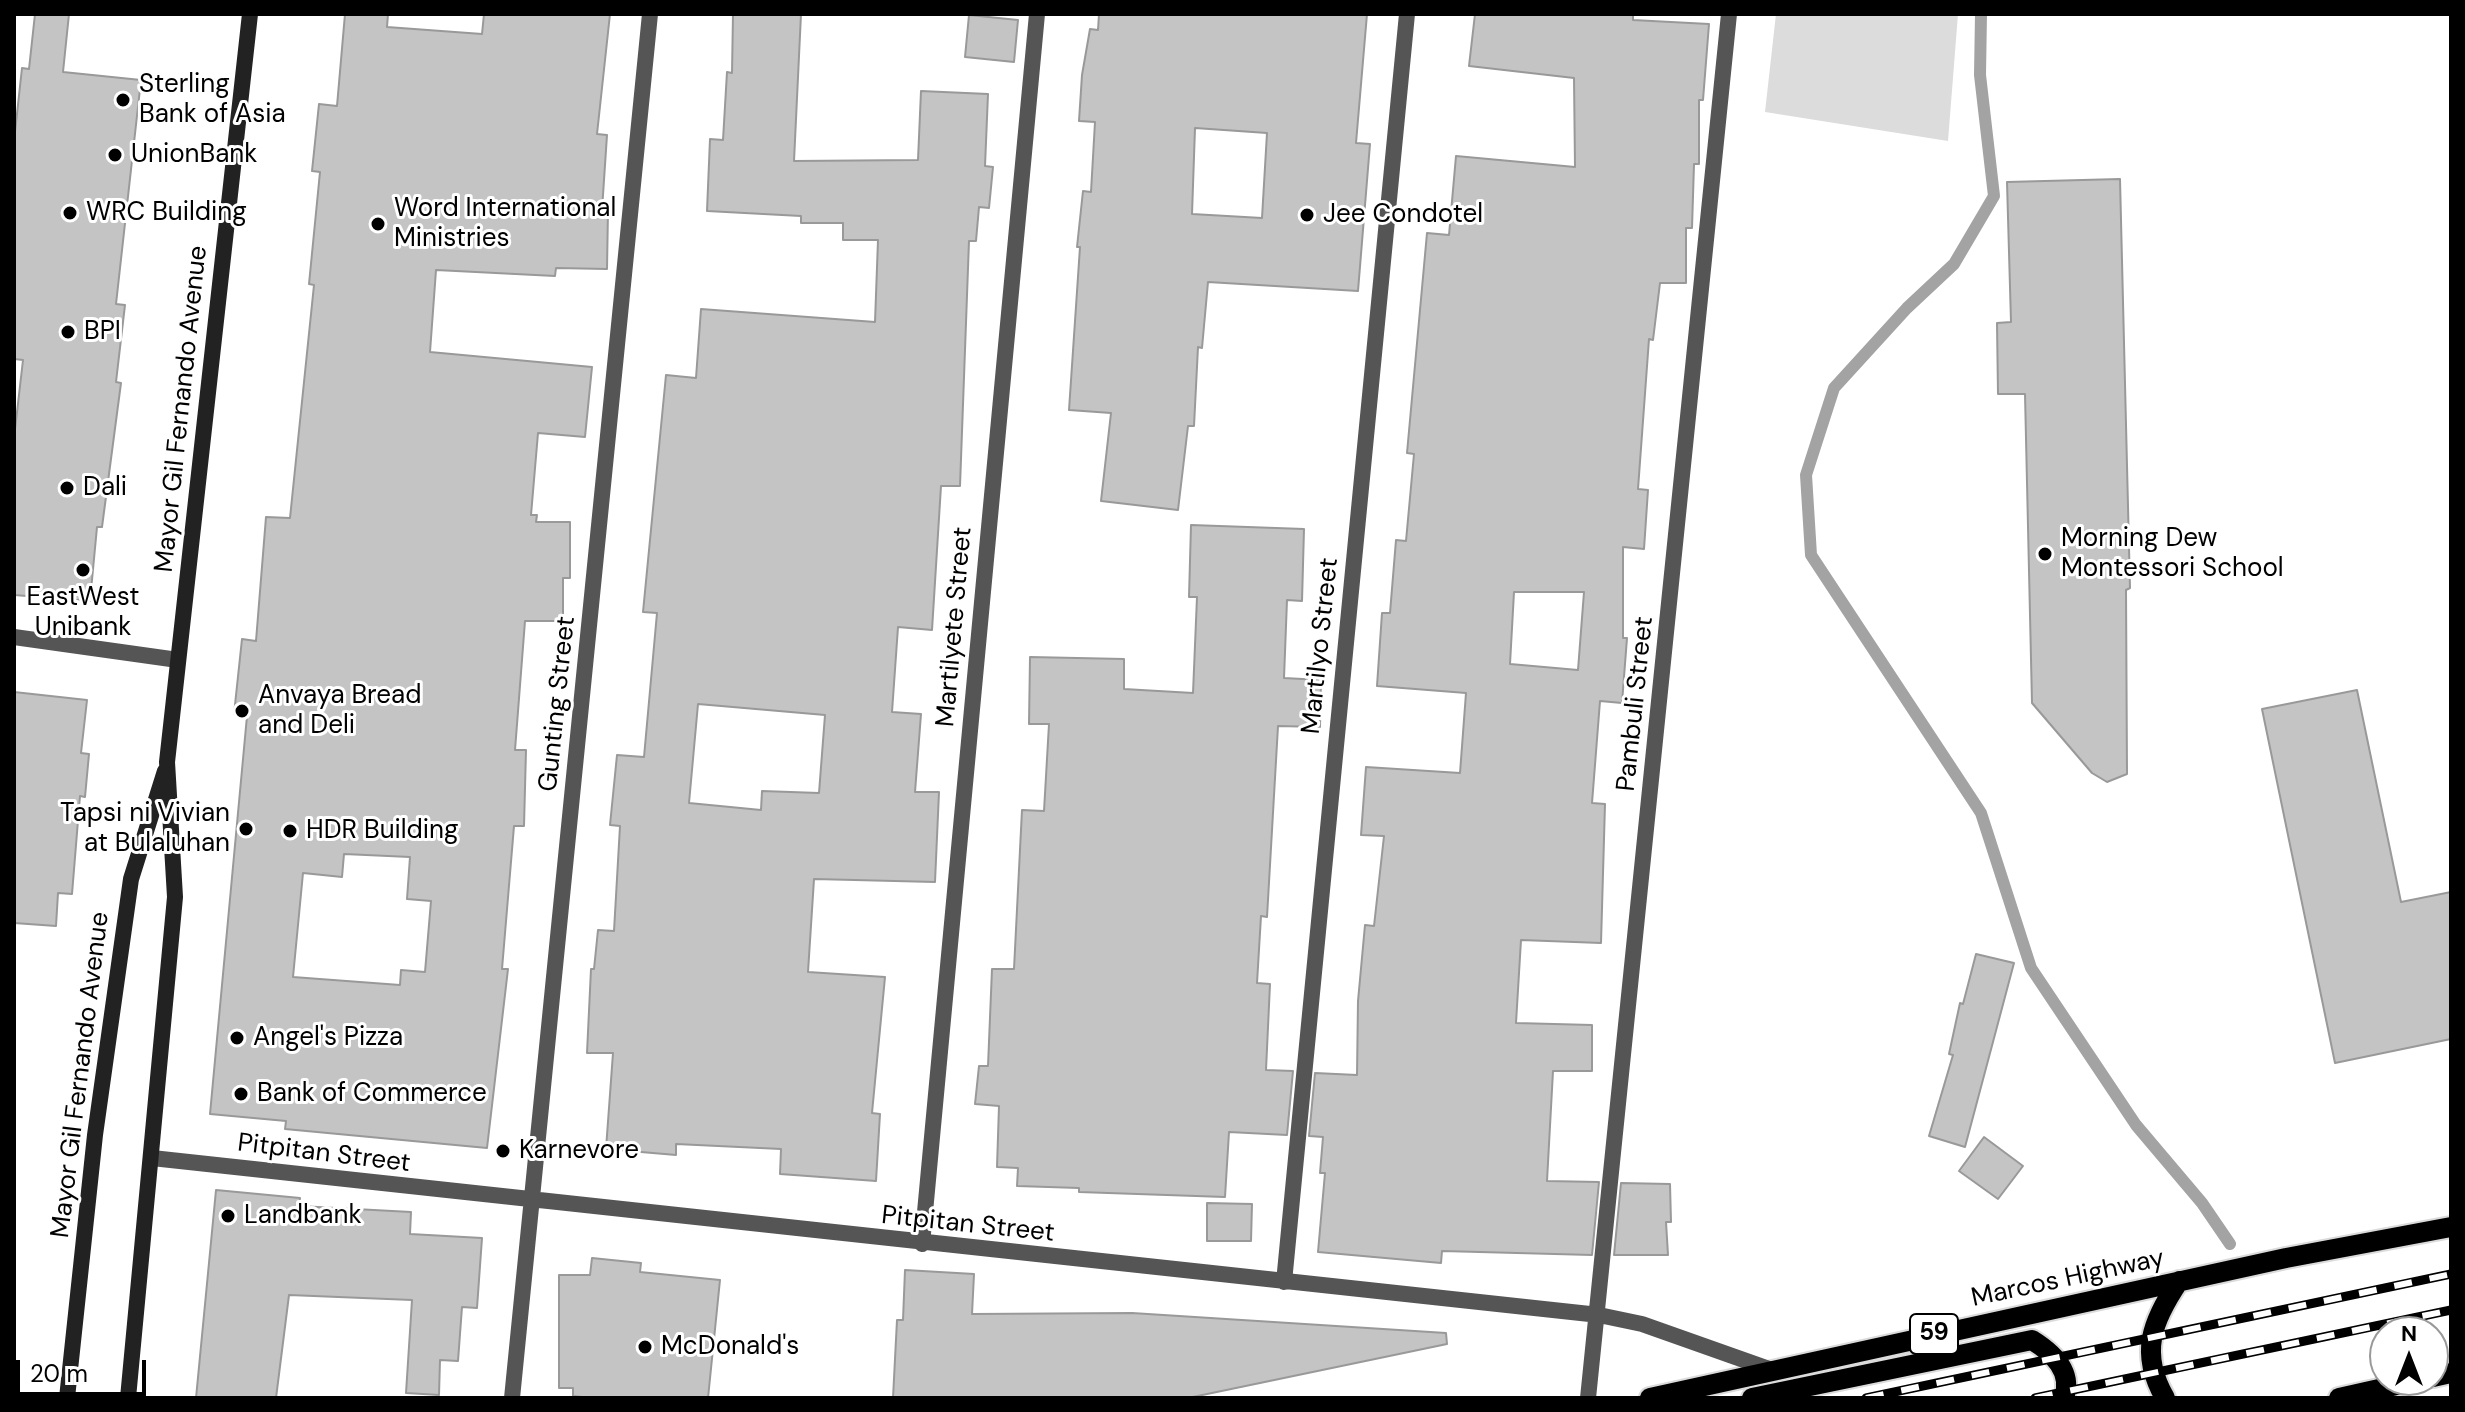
<!DOCTYPE html>
<html>
<head>
<meta charset="utf-8">
<style>
	body { margin:0 }
	#map { position:relative; width:2465px; height:1412px; overflow:hidden; background:#fff; font-family:"DM Sans",sans-serif }
	canvas { display:block }
	.frame { position:absolute; inset:0; border:16px solid #000; pointer-events:none }
	.north { position:absolute; left:2369px; top:1316px; width:80px; height:80px; box-sizing:border-box; background:#fff; border:2px solid #999; border-radius:50%; rotate:0deg; font-size:22px; font-weight:700; line-height:32px; text-align:center; color:#000 }
	.north::after { content:''; display:block; margin:auto; width:28px; height:36px; background:#000; clip-path:polygon(50% 0,100% 100%,50% 72%,0 100%) }
	.scale { position:absolute; left:16px; top:1360px; width:130px; height:36px; box-sizing:border-box; border:4px solid #000; border-top:0; padding-left:10px; font-size:24px; line-height:28px; white-space:nowrap; color:#000; -webkit-text-stroke:6px #fff; paint-order:stroke }
</style>
</head>
<body>
<div id="map">
<canvas width="2465" height="1412"></canvas>
<div class="frame"></div>
<div class="north">N</div>
<div class="scale">20 m</div>
</div>
<script>
const ctx = document.querySelector('canvas').getContext('2d');
ctx.lineJoin = 'round';
function fill(path, color) {
  ctx.fillStyle = color;
  ctx.fill(path, 'evenodd');
}
function stroke(path, color, width, dash) {
  ctx.strokeStyle = color;
  ctx.lineWidth = width;
  ctx.lineCap = dash ? 'butt' : 'round';
  ctx.setLineDash(dash || []);
  ctx.stroke(path);
}
function write(font, color, halo, rows, align = 'center') {
  ctx.font = font + ' "DM Sans",sans-serif';
  ctx.lineWidth = 6;
  ctx.setLineDash([]);
  ctx.textBaseline = 'middle';
  ctx.strokeStyle = halo;
  ctx.fillStyle = color;
  for (const [text, x, y, turn = 0] of rows) {
    ctx.save();
    ctx.translate(x, y);
    ctx.rotate((+turn || 0) * Math.PI / 180);
    ctx.textAlign = isNaN(turn) ? turn : align;
    if (halo) ctx.strokeText(text, 0, 0);
    ctx.fillText(text, 0, 0);
    ctx.restore();
  }
}
const green = new Path2D(`
	M 1776,14 L 1958,14 L 1948,141 L 1765,112 Z`);
const stream = new Path2D(`
	M 1981,14 L 1980,75 L 1994,196 L 1954,264 L 1907,308 L 1834,388 L 1806,475 L 1811,555 L 1981,813 L 2031,968 L 2136,1125 L 2202,1203 L 2230,1244`);
const building = new Path2D(`
	M 35,14 L 69,14 L 63,72 L 141,80 L 116,304 L 125,305 L 116,382 L 121,383 L 102,527 L 97,527 L 90,601 L 14,595 L 14,438 L 23,360 L 14,359 L 14,141 L 22,68 L 29,69 Z
	M 345,14 L 388,14 L 387,27 L 482,34 L 484,14 L 610,14 L 597,134 L 607,135 L 602,210 L 608,210 L 607,269 L 556,268 L 555,276 L 436,270 L 430,352 L 592,367 L 585,437 L 538,433 L 531,515 L 537,515 L 536,522 L 570,522 L 570,578 L 563,578 L 563,621 L 525,621 L 515,750 L 526,750 L 524,826 L 514,826 L 502,969 L 508,969 L 487,1148 L 285,1129 L 286,1121 L 210,1114 L 247,716 L 234,714 L 242,639 L 256,641 L 266,517 L 290,518 L 314,285 L 309,284 L 320,172 L 312,171 L 319,104 L 337,106 ZM 344,854 L 410,857 L 407,899 L 431,901 L 425,972 L 401,970 L 400,985 L 293,977 L 303,873 L 342,877 Z
	M 733,14 L 801,14 L 794,161 L 918,160 L 921,91 L 988,94 L 985,166 L 993,167 L 989,208 L 979,207 L 976,241 L 969,241 L 960,486 L 941,486 L 932,630 L 898,627 L 892,712 L 921,714 L 915,792 L 939,792 L 935,882 L 814,879 L 808,972 L 885,977 L 872,1113 L 880,1114 L 876,1181 L 780,1174 L 781,1149 L 676,1144 L 676,1155 L 606,1149 L 613,1053 L 587,1053 L 591,969 L 594,969 L 598,930 L 614,931 L 620,826 L 610,825 L 617,755 L 644,757 L 657,613 L 643,612 L 666,375 L 696,378 L 701,309 L 875,322 L 878,240 L 843,240 L 843,223 L 801,223 L 801,216 L 707,211 L 710,139 L 723,140 L 727,72 L 732,73 ZM 698,704 L 825,715 L 819,793 L 762,791 L 761,810 L 689,803 Z
	M 1099,14 L 1367,14 L 1356,143 L 1370,144 L 1358,291 L 1208,282 L 1202,348 L 1198,347 L 1194,426 L 1188,426 L 1178,510 L 1101,501 L 1111,413 L 1069,410 L 1080,247 L 1077,247 L 1083,191 L 1091,192 L 1095,122 L 1079,121 L 1082,75 L 1090,29 L 1098,30 ZM 1195,128 L 1267,133 L 1262,218 L 1192,214 Z
	M 1475,14 L 1633,14 L 1633,20 L 1709,24 L 1703,100 L 1699,100 L 1699,164 L 1694,164 L 1692,228 L 1686,228 L 1686,283 L 1660,283 L 1653,340 L 1649,339 L 1638,489 L 1648,490 L 1644,549 L 1623,547 L 1623,638 L 1627,638 L 1622,703 L 1600,701 L 1592,803 L 1605,804 L 1601,943 L 1521,940 L 1516,1023 L 1592,1025 L 1592,1071 L 1553,1071 L 1547,1181 L 1599,1182 L 1592,1255 L 1442,1251 L 1441,1263 L 1318,1252 L 1325,1173 L 1320,1173 L 1323,1137 L 1309,1136 L 1315,1073 L 1357,1075 L 1358,1001 L 1365,925 L 1374,926 L 1384,836 L 1361,835 L 1366,767 L 1460,773 L 1466,693 L 1377,686 L 1382,613 L 1390,613 L 1396,540 L 1406,541 L 1414,454 L 1407,453 L 1427,233 L 1449,235 L 1456,156 L 1575,167 L 1574,78 L 1469,66 ZM 1514,592 L 1584,592 L 1578,670 L 1510,664 Z
	M 969,15 L 1018,20 L 1014,62 L 965,57 Z
	M 2120,179 L 2130,588 L 2126,590 L 2127,774 L 2107,782 L 2092,773 L 2032,703 L 2025,394 L 1998,394 L 1997,323 L 2011,322 L 2007,182 Z
	M 1191,525 L 1304,529 L 1302,601 L 1287,600 L 1284,678 L 1321,680 L 1320,727 L 1278,726 L 1267,917 L 1261,916 L 1257,983 L 1270,984 L 1266,1070 L 1293,1071 L 1287,1135 L 1229,1132 L 1225,1197 L 1079,1192 L 1079,1188 L 1017,1186 L 1018,1168 L 997,1167 L 999,1106 L 975,1104 L 979,1066 L 988,1066 L 992,969 L 1014,969 L 1022,810 L 1044,811 L 1049,724 L 1029,724 L 1030,657 L 1124,659 L 1124,689 L 1193,693 L 1197,597 L 1189,597 Z
	M 2357,690 L 2401,902 L 2451,892 L 2451,1039 L 2335,1063 L 2262,709 Z
	M 14,692 L 87,700 L 81,753 L 89,754 L 85,797 L 80,796 L 72,894 L 58,893 L 56,926 L 14,923 Z
	M 1976,954 L 2014,963 L 1965,1147 L 1929,1136 L 1953,1055 L 1949,1054 L 1960,1003 L 1963,1004 Z
	M 1984,1137 L 2023,1166 L 1998,1199 L 1959,1171 Z
	M 1621,1183 L 1670,1184 L 1671,1222 L 1666,1222 L 1668,1255 L 1614,1255 Z
	M 216,1190 L 300,1198 L 299,1206 L 411,1212 L 410,1234 L 482,1238 L 477,1308 L 462,1307 L 458,1361 L 440,1360 L 439,1395 L 406,1393 L 412,1300 L 289,1295 L 276,1398 L 196,1398 Z
	M 1207,1203 L 1252,1204 L 1251,1241 L 1207,1241 Z
	M 592,1258 L 641,1263 L 640,1272 L 720,1280 L 708,1398 L 590,1398 L 573,1396 L 573,1388 L 559,1388 L 559,1275 L 590,1275 Z
	M 905,1270 L 974,1274 L 972,1314 L 1132,1313 L 1446,1333 L 1447,1344 L 1188,1398 L 893,1398 L 897,1320 L 903,1320 Z`);
const minor = new Path2D(`
	M 14,637 L 178,660
	M 152,1158 L 1599,1315 L 1642,1324 L 1772,1370
	M 922,1244 L 1037,14
	M 1284,1282 L 1407,14
	M 512,1398 L 650,14
	M 1588,1398 L 1729,14`);
const secondary = new Path2D(`
	M 67,1398 L 95,1135 L 131,879 L 165,771
	M 128,1398 L 175,897 L 167,762 L 250,14`);
const primary = new Path2D(`
	M 2433,1377 L 2451,1373
	M 1650,1398 L 2286,1258 L 2451,1227
	M 1752,1398 L 2032,1340 C 2053,1353 2073,1371 2064,1398
	M 2165,1398 C 2139,1353 2152,1321 2179,1281
	M 2339,1398 L 2419,1380`);
const rail = new Path2D(`
	M 1866,1398 L 2451,1274
	M 2035,1398 L 2451,1310`);
const markers = [
	[123,100,8,"#000"],
	[115,155,8,"#000"],
	[70,213,8,"#000"],
	[1307,215,8,"#000"],
	[378,224,8,"#000"],
	[68,332,8,"#000"],
	[67,488,8,"#000"],
	[2045,554,8,"#000"],
	[83,570,8,"#000"],
	[242,711,8,"#000"],
	[246,829,8,"#000"],
	[290,831,8,"#000"],
	[237,1038,8,"#000"],
	[241,1094,8,"#000"],
	[503,1151,8,"#000"],
	[228,1216,8,"#000"],
	[645,1347,8,"#000"]
];
const shields = [
	[1934,1334,48]
];
const shieldNames = [
	["59",1934,1334]
];
const poiNames = [
	["Sterling",139,85],
	["Bank of Asia",139,115],
	["UnionBank",131,155],
	["Word International",394,209],
	["Ministries",394,239],
	["WRC Building",86,213],
	["Jee Condotel",1323,215],
	["BPI",84,332],
	["Dali",83,488],
	["Morning Dew",2061,539],
	["Montessori School",2061,569],
	["EastWest",83,598,"center"],
	["Unibank",83,628,"center"],
	["Anvaya Bread",258,696],
	["and Deli",258,726],
	["Tapsi ni Vivian",230,814,"right"],
	["at Bulaluhan",230,844,"right"],
	["HDR Building",306,831],
	["Angel's Pizza",253,1038],
	["Bank of Commerce",257,1094],
	["Karnevore",519,1151],
	["Landbank",244,1216],
	["McDonald's",661,1347]
];
const streetNames = [
	["Mayor Gil Fernando Avenue",182,409,-84],
	["Martilyete Street",955,627,-85],
	["Martilyo Street",1321,646,-84],
	["Gunting Street",558,704,-84],
	["Pambuli Street",1636,704,-84],
	["Mayor Gil Fernando Avenue",81,1075,-83],
	["Pitpitan Street",324,1154,7],
	["Pitpitan Street",968,1225,6],
	["Marcos Highway",2068,1279,-12]
];
fill(green, '#dcdcdc');
stroke(stream, '#a3a3a3', 12);
fill(building, '#c4c4c4');
stroke(building, '#999', 2);
stroke(primary, '#dbdbdb', 24);
stroke(minor, '#555', 16);
stroke(secondary, '#222', 16);
stroke(primary, '#000', 20);
stroke(rail, '#000', 9);
stroke(rail, '#fff', 6, [18]);
for (const [x, y, r, color] of markers) {
  const dot = new Path2D();
  dot.arc(x, y, r, 0, 2 * Math.PI);
  ctx.fillStyle = color;
  ctx.fill(dot);
  stroke(dot, '#fff', 3);
}
for (const [x, y, w] of shields) {
  const box = new Path2D();
  box.roundRect(x - w / 2, y - 20, w, 40, 6);
  ctx.fillStyle = '#fff';
  ctx.fill(box);
  stroke(box, '#000', 2);
}
write('bold 24px', '#000', null, shieldNames);
write('26px', '#000', '#fff', poiNames, 'left');
write('26px', '#000', '#fff', streetNames);
</script>
</body>
</html>
